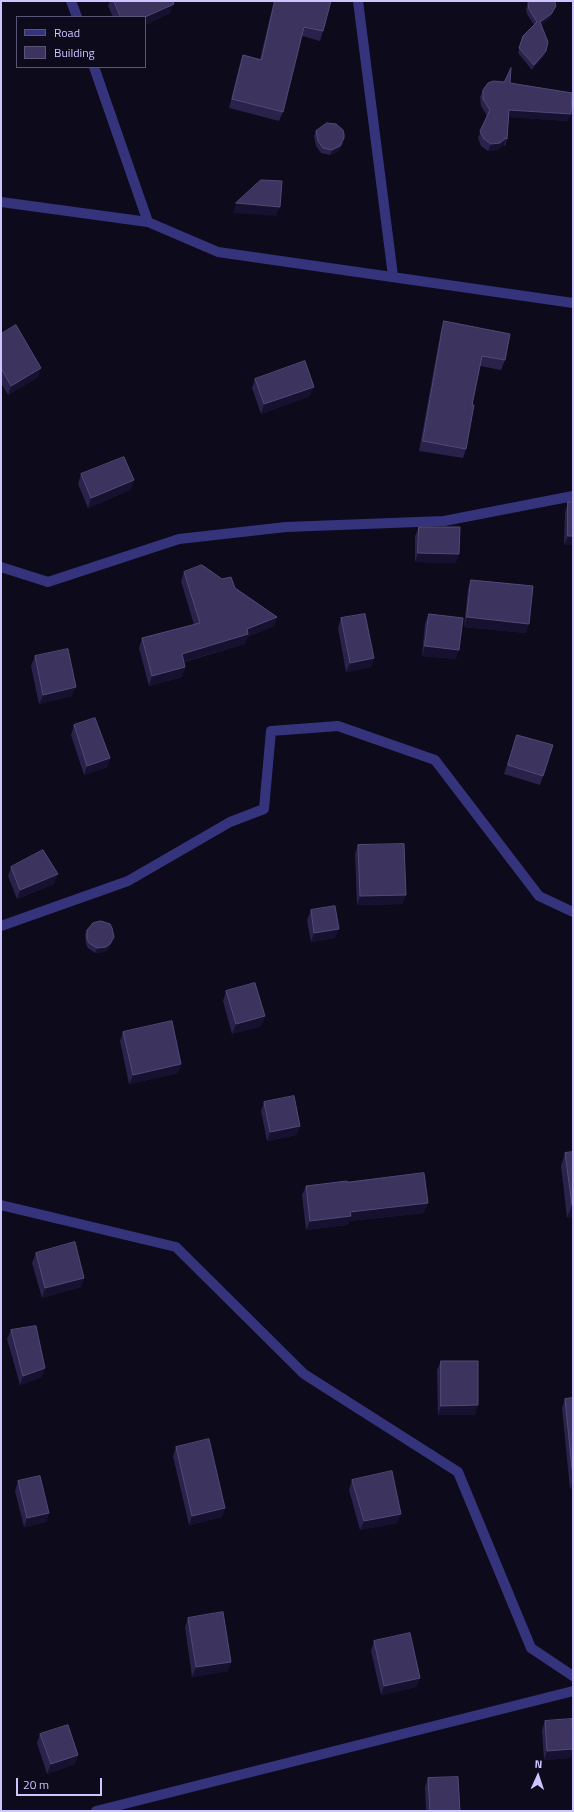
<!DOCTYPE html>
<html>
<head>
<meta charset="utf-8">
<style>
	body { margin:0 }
	#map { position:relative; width:574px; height:1812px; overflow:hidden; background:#0d0a1c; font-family:"Titillium Web",sans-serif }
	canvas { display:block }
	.frame { position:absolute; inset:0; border:2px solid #ccc5ff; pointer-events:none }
	.legend { position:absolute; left:16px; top:16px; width:130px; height:52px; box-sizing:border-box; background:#0d0a1c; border:1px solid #595577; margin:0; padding:5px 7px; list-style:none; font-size:12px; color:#ccc5ff }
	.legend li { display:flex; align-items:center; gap:8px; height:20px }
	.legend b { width:20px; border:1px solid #595577 }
	.north { position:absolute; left:518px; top:1756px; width:40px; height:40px; -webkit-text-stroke:3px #0d0a1c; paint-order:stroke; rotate:3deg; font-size:11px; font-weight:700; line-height:16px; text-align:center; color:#ccc5ff }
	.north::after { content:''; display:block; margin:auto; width:14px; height:18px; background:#ccc5ff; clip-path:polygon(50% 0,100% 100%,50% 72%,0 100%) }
	.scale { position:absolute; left:16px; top:1778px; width:86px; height:18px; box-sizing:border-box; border:2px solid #ccc5ff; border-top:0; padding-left:5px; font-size:12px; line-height:14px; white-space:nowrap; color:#ccc5ff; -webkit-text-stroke:3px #0d0a1c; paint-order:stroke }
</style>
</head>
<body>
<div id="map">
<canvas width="574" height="1812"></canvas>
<div class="frame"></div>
<ul class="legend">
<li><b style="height:5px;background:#36337d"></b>Road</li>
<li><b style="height:11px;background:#3c345e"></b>Building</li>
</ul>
<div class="north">N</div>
<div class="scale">20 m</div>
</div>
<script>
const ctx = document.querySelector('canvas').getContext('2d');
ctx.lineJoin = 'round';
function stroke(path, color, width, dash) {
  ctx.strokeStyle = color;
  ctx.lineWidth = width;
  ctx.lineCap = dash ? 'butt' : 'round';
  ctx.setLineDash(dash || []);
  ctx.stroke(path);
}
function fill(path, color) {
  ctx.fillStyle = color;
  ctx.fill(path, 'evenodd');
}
const street = new Path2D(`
	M 71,1 L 77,17
	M 358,1 L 393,276
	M 94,67 L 148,222
	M 1,202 L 148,222 L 218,252 L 573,303
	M 1,567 L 48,582 L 179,539 L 286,527 L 444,521 L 573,496
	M 1,926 L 128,881 L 230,822 L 264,809 L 271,731 L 338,726 L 435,760 L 539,896 L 573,912
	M 1,1205 L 176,1247 L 304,1374 L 458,1472 L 531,1648 L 573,1676
	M 96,1811 L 573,1691`);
const wall = new Path2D(`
	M 110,1 L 173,1 L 170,13 L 145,25 L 145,17 L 113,17 L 108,6 Z
	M 274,1 L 331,1 L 323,31 L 320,41 L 302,36 L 283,112 L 279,121 L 229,108 L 240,64 L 243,55 L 260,59 Z
	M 529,1 L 554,11 L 549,19 L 541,25 L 546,51 L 544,56 L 532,70 L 518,53 L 523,36 L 534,25 L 527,14 L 526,9 Z
	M 510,83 L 568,121 L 509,117 L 507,139 L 505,146 L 504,145 L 497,150 L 488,151 L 481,146 L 478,138 L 487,116 L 481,106 L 480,97 L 483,90 Z
	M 316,131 L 343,143 L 338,151 L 330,155 L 321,153 L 316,146 L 314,136 Z
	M 444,321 L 505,360 L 501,370 L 480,366 L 472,405 L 466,449 L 463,458 L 419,451 L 441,330 Z
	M 1,334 L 38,377 L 8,395 L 1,383 Z
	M 255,379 L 310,396 L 261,414 L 252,388 Z
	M 81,474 L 134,480 L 130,490 L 88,508 L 78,484 Z
	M 568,502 L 573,502 L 573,545 L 564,545 L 565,512 Z
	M 419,527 L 456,563 L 415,562 L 415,536 Z
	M 184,572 L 235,588 L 277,617 L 274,626 L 247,637 L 245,644 L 184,662 L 185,667 L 182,677 L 149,686 L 139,648 L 142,638 L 194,625 L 181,581 Z
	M 471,580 L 526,633 L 464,627 L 468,589 Z
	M 429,614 L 456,659 L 422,656 L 425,623 Z
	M 341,618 L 374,658 L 371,667 L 346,672 L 338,628 Z
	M 35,656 L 72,696 L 39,704 L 31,666 Z
	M 74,725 L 110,758 L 107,767 L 84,775 L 71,735 Z
	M 517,735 L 543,776 L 540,785 L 504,774 Z
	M 358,845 L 406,895 L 402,904 L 357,905 L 355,854 Z
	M 11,867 L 54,884 L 17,899 L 8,876 Z
	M 311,910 L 335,938 L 311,942 L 307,920 Z
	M 87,930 L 114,937 L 108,949 L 104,952 L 95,953 L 88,948 L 86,944 L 85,935 Z
	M 226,991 L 265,1016 L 261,1026 L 232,1034 L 223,1001 Z
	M 123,1032 L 181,1064 L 178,1073 L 129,1084 L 120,1041 Z
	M 264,1102 L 300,1126 L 296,1135 L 267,1141 L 261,1111 Z
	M 573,1152 L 573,1218 L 567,1218 L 561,1166 L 565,1153 Z
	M 347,1182 L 424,1213 L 349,1221 L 347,1225 L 306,1230 L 302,1195 L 306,1186 Z
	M 36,1253 L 84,1278 L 81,1287 L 42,1298 L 32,1263 Z
	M 11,1330 L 42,1377 L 20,1385 L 7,1339 Z
	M 441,1361 L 475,1415 L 438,1415 L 437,1370 Z
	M 573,1398 L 573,1488 L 570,1489 L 562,1408 L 565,1399 Z
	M 176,1447 L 225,1508 L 222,1517 L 189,1525 L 173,1456 Z
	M 352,1480 L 397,1523 L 360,1530 L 349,1490 Z
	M 18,1481 L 49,1513 L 46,1522 L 24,1527 L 15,1491 Z
	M 188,1618 L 228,1671 L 192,1677 L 185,1627 Z
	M 374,1641 L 420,1678 L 416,1687 L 381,1695 L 371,1651 Z
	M 545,1721 L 573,1740 L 573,1750 L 570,1758 L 544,1760 L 542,1730 Z
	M 40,1734 L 78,1755 L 75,1764 L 47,1774 L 37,1743 Z
	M 428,1778 L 460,1811 L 426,1811 L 425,1787 Z`);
const shadedWall = new Path2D(`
	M 174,4 L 170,13 L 145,25 L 145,17 Z
	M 556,6 L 549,19 L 538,27 L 540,22 Z
	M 546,51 L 544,56 L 532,70 L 534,65 Z
	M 509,110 L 571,114 L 568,121 L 506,117 Z
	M 344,138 L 338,151 L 330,155 L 332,150 Z
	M 506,138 L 504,145 L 497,150 L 488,151 L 491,144 Z
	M 236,203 L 280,207 L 276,216 L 233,213 Z
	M 41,368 L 38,377 L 8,395 L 11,386 Z
	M 314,387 L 310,396 L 261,414 L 264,404 Z
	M 134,480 L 130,490 L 88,508 L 91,498 Z
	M 568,536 L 573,536 L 573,545 L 564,545 Z
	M 418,553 L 459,554 L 456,563 L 415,562 Z
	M 277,617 L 274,626 L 247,637 L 245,644 L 178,663 L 182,654 L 247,629 Z
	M 467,617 L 529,624 L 526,633 L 464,627 Z
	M 425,646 L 459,650 L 456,659 L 422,656 Z
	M 374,658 L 371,667 L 346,672 L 350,663 Z
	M 185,667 L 182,677 L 149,686 L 152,676 Z
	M 76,687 L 72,696 L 39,704 L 43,695 Z
	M 110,758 L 107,767 L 84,775 L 87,766 Z
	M 58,874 L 54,884 L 17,899 L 20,890 Z
	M 406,895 L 402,904 L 357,905 L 360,896 Z
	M 339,929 L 335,938 L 311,942 L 314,933 Z
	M 114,937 L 108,949 L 104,952 L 95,953 L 97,948 Z
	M 265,1016 L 261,1026 L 232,1034 L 236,1024 Z
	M 181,1064 L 178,1073 L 129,1084 L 133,1075 Z
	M 300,1126 L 296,1135 L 267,1141 L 270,1132 Z
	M 428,1203 L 424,1213 L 349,1221 L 347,1225 L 306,1230 L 310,1221 L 350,1212 Z
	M 572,1205 L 573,1205 L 573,1218 L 567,1218 Z
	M 84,1278 L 81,1287 L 42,1298 L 45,1288 Z
	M 45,1368 L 42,1377 L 20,1385 L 23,1376 Z
	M 478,1405 L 475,1415 L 438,1415 L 441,1406 Z
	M 573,1480 L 573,1488 L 570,1489 Z
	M 225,1508 L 222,1517 L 189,1525 L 192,1516 Z
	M 49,1513 L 46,1522 L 24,1527 L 27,1518 Z
	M 401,1514 L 397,1523 L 360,1530 L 364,1521 Z
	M 231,1662 L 228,1671 L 192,1677 L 196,1667 Z
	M 420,1678 L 416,1687 L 381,1695 L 384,1686 Z
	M 573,1749 L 570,1758 L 544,1760 L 547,1751 Z
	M 78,1755 L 75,1764 L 47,1774 L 51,1764 Z`);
const building = new Path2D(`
	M 114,1 L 173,1 L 174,4 L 145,17 L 121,17 Z
	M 275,1 L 331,1 L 323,31 L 304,27 L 283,112 L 232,99 L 243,55 L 261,60 Z
	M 529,1 L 555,1 L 555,2 L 556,6 L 551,14 L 540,22 L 548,42 L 546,51 L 534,65 L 519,48 L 523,36 L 537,22 L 529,9 L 528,4 Z
	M 511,68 L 510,83 L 572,93 L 571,114 L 509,110 L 507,139 L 506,138 L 500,143 L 491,144 L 484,139 L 480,131 L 490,110 L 483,99 L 483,90 L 488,83 L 493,81 L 504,82 Z
	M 327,123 L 336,124 L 343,130 L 344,134 L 344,138 L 340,146 L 332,150 L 323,148 L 318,141 L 316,131 Z
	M 261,180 L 282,181 L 280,207 L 236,203 Z
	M 444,321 L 510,334 L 505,360 L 482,356 L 472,405 L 474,405 L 466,449 L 423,441 Z
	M 16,325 L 41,368 L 11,386 L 1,368 L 1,334 Z
	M 305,361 L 314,387 L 264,404 L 255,379 Z
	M 124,457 L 134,480 L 91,498 L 81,474 Z
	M 568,502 L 573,502 L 573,536 L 568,536 Z
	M 419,527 L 460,527 L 459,554 L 418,553 Z
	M 202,565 L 222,579 L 231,577 L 235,588 L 277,617 L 247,629 L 248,634 L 182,654 L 185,667 L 152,676 L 142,638 L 200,623 L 184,572 Z
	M 471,580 L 533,586 L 529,624 L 467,617 Z
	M 365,614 L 374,658 L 350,663 L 341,618 Z
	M 429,614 L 463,618 L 459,650 L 425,646 Z
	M 68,649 L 76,687 L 43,695 L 35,656 Z
	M 95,718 L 110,758 L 87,766 L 74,725 Z
	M 517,735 L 553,745 L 543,776 L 508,765 Z
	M 404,844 L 406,895 L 360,896 L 358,845 Z
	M 43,850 L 58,874 L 20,890 L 11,867 Z
	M 335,906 L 339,929 L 314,933 L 311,910 Z
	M 101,921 L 110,924 L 112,928 L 114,937 L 110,944 L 106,947 L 97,948 L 89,943 L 87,939 L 87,930 L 93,923 Z
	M 255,983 L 265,1016 L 236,1024 L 226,991 Z
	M 172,1021 L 181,1064 L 133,1075 L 123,1032 Z
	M 294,1096 L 300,1126 L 270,1132 L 264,1102 Z
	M 573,1152 L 573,1205 L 572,1205 L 565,1153 Z
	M 424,1173 L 428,1203 L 350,1212 L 351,1216 L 310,1221 L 306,1186 L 347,1181 L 347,1182 Z
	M 75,1242 L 84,1278 L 45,1288 L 36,1253 Z
	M 36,1326 L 45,1368 L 23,1376 L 11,1330 Z
	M 441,1361 L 478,1361 L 478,1405 L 441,1406 Z
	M 573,1398 L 573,1478 L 565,1399 Z
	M 209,1439 L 225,1508 L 192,1516 L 176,1447 Z
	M 392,1471 L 401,1514 L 364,1521 L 352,1480 Z
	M 40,1476 L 49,1513 L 27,1518 L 18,1481 Z
	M 223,1612 L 231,1662 L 196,1667 L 188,1618 Z
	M 410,1633 L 420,1678 L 384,1686 L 374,1641 Z
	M 572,1719 L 573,1749 L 547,1751 L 545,1721 Z
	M 68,1725 L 78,1755 L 51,1764 L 40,1734 Z
	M 458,1777 L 460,1811 L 430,1811 L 428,1778 Z`);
stroke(street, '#36337d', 10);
fill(wall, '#2a224b');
fill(shadedWall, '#171130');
fill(building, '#3c345e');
stroke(building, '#524a77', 1);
</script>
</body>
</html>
